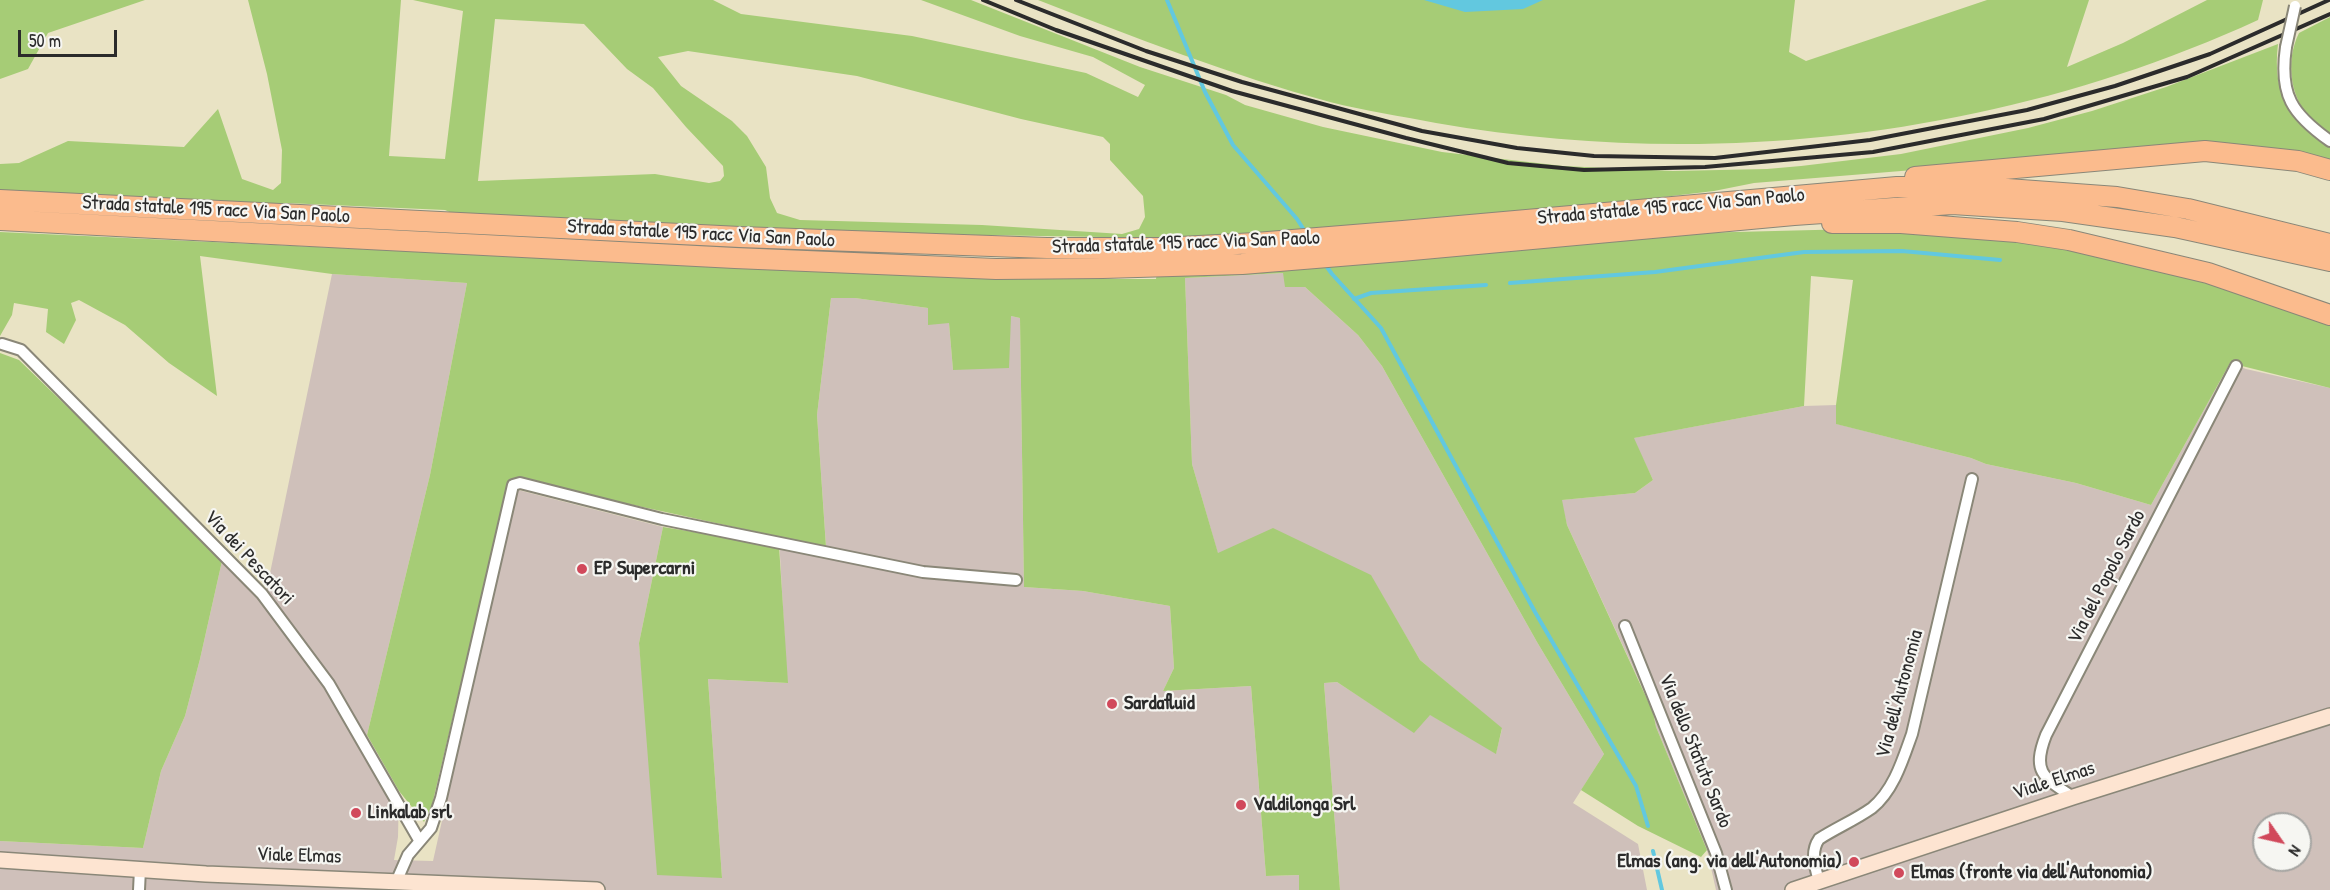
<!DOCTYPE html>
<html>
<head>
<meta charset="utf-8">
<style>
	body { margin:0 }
	#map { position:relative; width:2330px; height:890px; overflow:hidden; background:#e9e3c4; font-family:"Patrick Hand",sans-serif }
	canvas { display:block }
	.north { position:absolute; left:2252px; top:812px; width:60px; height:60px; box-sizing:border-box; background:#f6f6f2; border:2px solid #a5a5a2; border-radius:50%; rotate:124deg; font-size:16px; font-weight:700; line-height:24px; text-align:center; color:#2b2b2b }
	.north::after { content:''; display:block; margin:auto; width:21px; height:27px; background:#d1495b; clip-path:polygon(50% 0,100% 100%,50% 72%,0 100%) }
	.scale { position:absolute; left:18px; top:30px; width:99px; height:27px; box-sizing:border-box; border:3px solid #2b2b2b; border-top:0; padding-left:8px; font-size:18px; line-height:21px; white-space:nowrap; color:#2b2b2b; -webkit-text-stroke:4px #f6f6f2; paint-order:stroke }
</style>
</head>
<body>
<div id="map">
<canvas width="2330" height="890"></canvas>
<div class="north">N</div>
<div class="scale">50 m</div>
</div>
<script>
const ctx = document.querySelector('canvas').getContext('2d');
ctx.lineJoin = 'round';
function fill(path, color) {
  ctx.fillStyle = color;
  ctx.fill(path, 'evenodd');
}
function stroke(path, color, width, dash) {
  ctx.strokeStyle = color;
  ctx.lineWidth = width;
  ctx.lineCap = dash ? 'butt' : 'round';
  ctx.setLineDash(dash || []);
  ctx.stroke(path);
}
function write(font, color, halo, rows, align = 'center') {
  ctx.font = font + ' "Patrick Hand",sans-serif';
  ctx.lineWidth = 4.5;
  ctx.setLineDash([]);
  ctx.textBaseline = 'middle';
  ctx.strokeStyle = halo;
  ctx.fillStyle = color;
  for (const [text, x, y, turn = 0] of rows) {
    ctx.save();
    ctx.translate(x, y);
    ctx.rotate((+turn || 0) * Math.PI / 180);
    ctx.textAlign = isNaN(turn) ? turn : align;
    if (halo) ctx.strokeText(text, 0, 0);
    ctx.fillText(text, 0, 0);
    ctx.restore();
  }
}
const industrial = new Path2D(`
	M 1283,273 L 1305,287 L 1358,335 L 1382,366 L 1537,642 L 1604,754 L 1573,803 L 1638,844 L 1647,890 L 1340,890 L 1324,683 L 1337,682 L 1414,732 L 1429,714 L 1496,753 L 1502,729 L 1420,660 L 1370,575 L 1218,554 L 1192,464 L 1185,278 Z
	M 332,274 L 467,283 L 430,475 L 367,735 L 399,791 L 398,837 L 394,860 L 433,861 L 515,493 L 518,490 L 663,527 L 639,643 L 644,695 L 722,878 L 708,679 L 787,683 L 779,537 L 826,546 L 817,415 L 831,298 L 855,298 L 928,308 L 949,323 L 953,370 L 1011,316 L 1020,318 L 1024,587 L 1083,591 L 1170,606 L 1174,668 L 1163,691 L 1251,686 L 1266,876 L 1300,875 L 1299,890 L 0,890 L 0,841 L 143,848 L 161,771 L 185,716 L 200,659 L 222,561 L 264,602 Z
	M 2230,363 L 2246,369 L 2330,388 L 2330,890 L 1716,890 L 1707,850 L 1656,727 L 1653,711 L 1567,525 L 1561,500 L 1635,493 L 1653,480 L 1633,438 L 1804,406 L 1836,405 L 1837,424 L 1971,458 L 1986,464 L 2076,483 L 2151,505 ZM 2264,824 L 2300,824 L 2300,860 L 2264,860 Z`);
const green = new Path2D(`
	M 0,0 L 145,0 L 48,33 L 28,69 L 0,79 Z
	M 248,0 L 401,0 L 389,156 L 445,159 L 463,11 L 413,0 L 713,0 L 741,14 L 912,36 L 1086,73 L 1138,97 L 1145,85 L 1093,57 L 1020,36 L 921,0 L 971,0 L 1140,67 L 1226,95 L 1245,105 L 1323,127 L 1442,152 L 1563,166 L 1673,171 L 1767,169 L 1801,166 L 1901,154 L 2028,128 L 2092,111 L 2166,87 L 2278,44 C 2272,93 2289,122 2330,147 L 2330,160 L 2265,147 L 2220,145 L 1754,183 L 1714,191 L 1638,200 L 1644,238 L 1696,233 L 1854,229 L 2017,239 L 2183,274 L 2330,325 L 2330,388 L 2230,363 L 2151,505 L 2076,483 L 1986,464 L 1971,458 L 1836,424 L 1836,405 L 1853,280 L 1811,276 L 1804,406 L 1634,438 L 1653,480 L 1635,493 L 1562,500 L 1567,525 L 1653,712 L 1656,727 L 1707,850 L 1701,857 L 1638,826 L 1581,790 L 1604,754 L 1537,642 L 1382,366 L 1358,335 L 1305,287 L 1285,287 L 1283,273 L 1185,278 L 1192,464 L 1218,553 L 1273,528 L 1371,575 L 1420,660 L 1502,728 L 1496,754 L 1430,715 L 1414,733 L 1337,682 L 1324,683 L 1340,890 L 1299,890 L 1299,875 L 1266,876 L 1251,686 L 1163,691 L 1174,668 L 1170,606 L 1083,591 L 1024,587 L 1020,318 L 1011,316 L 1009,368 L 953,370 L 949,323 L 928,325 L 928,308 L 855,298 L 831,298 L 817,415 L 826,547 L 583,494 L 526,479 L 517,478 L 508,484 L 432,805 L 424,822 L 399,791 L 367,735 L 430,475 L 467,283 L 332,274 L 200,256 L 217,396 L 169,363 L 125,325 L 79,300 L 71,303 L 76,320 L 64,344 L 46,332 L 48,309 L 14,303 L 12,315 L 0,336 L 0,232 L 721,266 L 1118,279 L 1156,279 L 1162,238 L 798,232 L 454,214 L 445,210 L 286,203 L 193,203 L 0,190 L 0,164 L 19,163 L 68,141 L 184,147 L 218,109 L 242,179 L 273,190 L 281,183 L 282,150 L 267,74 ZM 495,19 L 584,24 L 627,69 L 653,88 L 686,127 L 723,166 L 724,176 L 720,181 L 709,183 L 655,174 L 478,181 ZM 688,51 L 857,76 L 1021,119 L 1103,137 L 1110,144 L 1110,160 L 1143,196 L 1145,217 L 1139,229 L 1122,234 L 982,225 L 800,220 L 777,213 L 770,198 L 766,167 L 747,136 L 732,121 L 681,86 L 658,57 Z
	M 1038,0 L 1795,0 L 1789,52 L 1806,61 L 1987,0 L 2089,0 L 2067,67 L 2123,43 L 2207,0 L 2263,0 L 2258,20 C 2003,137 1712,171 1436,123 C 1401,116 1365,111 1330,102 C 1230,75 1134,37 1038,0 Z
	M 2330,17 L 2330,136 C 2324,131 2317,126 2312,121 C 2290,98 2285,61 2299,33 Z
	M 0,353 L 19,360 L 83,422 L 222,561 L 200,659 L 185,716 L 161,771 L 143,848 L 0,841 Z
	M 663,527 L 779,546 L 788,683 L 708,679 L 722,878 L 657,875 L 639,643 Z`);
const water = new Path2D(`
	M 1424,0 L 1543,0 L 1523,9 L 1465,12 Z`);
const stream = new Path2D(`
	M 1167,0 L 1205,92 L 1233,145 L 1297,219 L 1306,233
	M 1324,263 L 1332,274 L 1381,328 L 1535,612 L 1636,786 L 1648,826
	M 1510,283 L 1655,272 L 1804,252 L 1902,251 L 2000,260
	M 1354,299 L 1371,293 L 1486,285
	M 1653,851 L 1662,890`);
const street = new Path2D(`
	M 2286,47 C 2279,95 2292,114 2330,141
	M 2,344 L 21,350 L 262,594 L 329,684 L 419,840
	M 1625,626 L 1716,853 L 1726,890
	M 2073,797 C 2042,777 2032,771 2046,735 L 2236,366
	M 397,880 L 408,855 L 431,828 L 441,798 L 513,485 L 520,483 L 662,519 L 923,572 L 1016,580
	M 1819,881 C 1815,867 1810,852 1819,839 C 1836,828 1855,820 1872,808 C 1894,790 1903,759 1912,734 L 1972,479
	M 139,890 L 140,869`);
const secondary = new Path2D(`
	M 0,860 L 206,874 L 597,890
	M 1793,890 L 2073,797 L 2330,716`);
const highway = new Path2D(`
	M 1915,177 L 2205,151 L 2298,161 L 2330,170
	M 0,200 L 740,237 L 1047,248 L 1161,248 L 1256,243 L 1403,231 L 1897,187 L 1980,187 L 2117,197 L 2188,209 L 2330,244
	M 0,220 L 735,258 L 996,269 L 1103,268 L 1242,264 L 1401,251 L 1794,215 L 1952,204 L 2063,211 L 2175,227 L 2330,261
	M 1832,223 L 1901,223 L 1965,228 L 2017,232 L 2069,240 L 2208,273 L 2330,315`);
const rail = new Path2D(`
	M 983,0 L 1056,30 L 1232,91 L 1406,138 L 1508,163 L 1584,170 L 1705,167 L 1873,152 L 2044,119 L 2187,77 L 2330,14
	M 1016,0 L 1146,51 L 1242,82 L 1422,131 L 1517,148 L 1594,156 L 1715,158 L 1870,140 L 2027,110 L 2115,86 L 2210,54 L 2329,0`);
const streetBridge = new Path2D(`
	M 2286,47 L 2295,6`);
const markers = [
	[582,569,6,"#d1495b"],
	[1112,704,6,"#d1495b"],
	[1241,805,6,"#d1495b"],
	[356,813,6,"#d1495b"],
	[1854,862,6,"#d1495b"],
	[1899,873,6,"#d1495b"]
];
const streetNames = [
	["Strada statale 195 racc Via San Paolo",1671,207,-5],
	["Strada statale 195 racc Via San Paolo",216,210,3],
	["Strada statale 195 racc Via San Paolo",701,234,3],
	["Strada statale 195 racc Via San Paolo",1186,243,-2],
	["Via dei Pescatori",249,558,47],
	["Via del Popolo Sardo",2107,577,-63],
	["Via dell'Autonomia",1900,694,-75],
	["Via dello Statuto Sardo",1695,751,68],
	["Viale Elmas",2054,781,-18],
	["Viale Elmas",299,856,2]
];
const poiNames = [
	["EP Supercarni",594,569],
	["Sardafluid",1124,704],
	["Valdilonga Srl",1253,805],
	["Linkalab srl",368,813],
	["Elmas (ang. via dell'Autonomia)",1842,862,"right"],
	["Elmas (fronte via dell'Autonomia)",1911,873]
];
fill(industrial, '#cfc0ba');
fill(green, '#a6cc76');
fill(water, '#62c8df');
stroke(stream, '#62c8df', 4);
stroke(street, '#8a8778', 14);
stroke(secondary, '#8a8778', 18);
stroke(highway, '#8a8778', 22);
stroke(street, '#fff', 10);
stroke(secondary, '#fde4d1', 15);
stroke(highway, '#fbbb8d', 20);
stroke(rail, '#2b2b2b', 4);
stroke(streetBridge, '#8a8778', 14, []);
stroke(streetBridge, '#fff', 10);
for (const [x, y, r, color] of markers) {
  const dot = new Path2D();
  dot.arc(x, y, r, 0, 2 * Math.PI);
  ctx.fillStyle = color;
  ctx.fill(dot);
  stroke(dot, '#f6f6f2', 2);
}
write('20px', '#2b2b2b', '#f6f6f2', streetNames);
write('bold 20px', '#2b2b2b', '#f6f6f2', poiNames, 'left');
</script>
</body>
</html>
